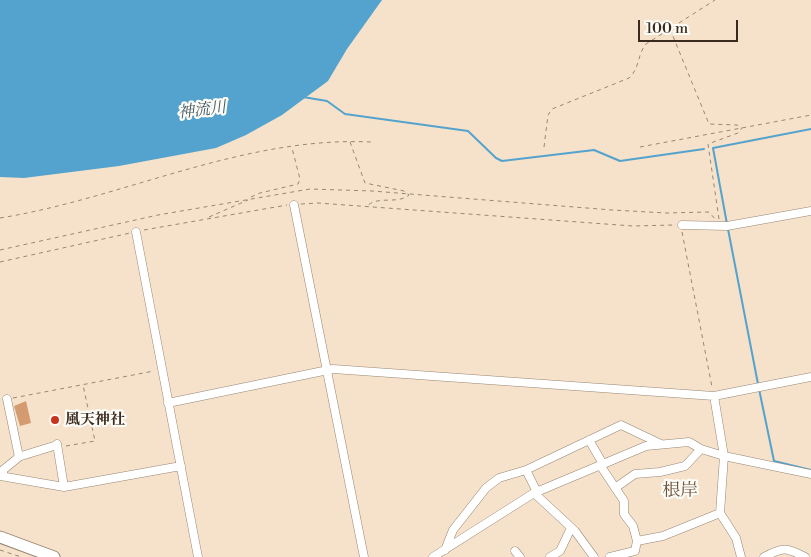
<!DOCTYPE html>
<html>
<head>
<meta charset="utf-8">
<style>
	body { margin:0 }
	#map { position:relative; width:811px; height:557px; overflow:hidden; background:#f6e2ca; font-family:"Libre Bodoni",serif }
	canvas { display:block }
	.scale { position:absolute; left:638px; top:20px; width:100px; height:22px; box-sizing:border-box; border:2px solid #3b2a1e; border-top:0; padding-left:6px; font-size:15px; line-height:18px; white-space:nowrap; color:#3b2a1e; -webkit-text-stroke:4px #fdfcf7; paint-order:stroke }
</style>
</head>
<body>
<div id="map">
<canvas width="811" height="557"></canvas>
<div class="scale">100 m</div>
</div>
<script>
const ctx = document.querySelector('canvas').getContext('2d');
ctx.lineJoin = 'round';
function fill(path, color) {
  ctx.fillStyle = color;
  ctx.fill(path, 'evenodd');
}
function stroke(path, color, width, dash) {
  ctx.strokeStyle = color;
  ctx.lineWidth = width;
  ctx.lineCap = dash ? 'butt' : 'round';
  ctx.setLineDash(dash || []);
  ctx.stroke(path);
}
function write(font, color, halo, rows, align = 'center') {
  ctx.font = font + ' "Libre Bodoni","Noto Serif JP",serif';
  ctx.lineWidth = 4.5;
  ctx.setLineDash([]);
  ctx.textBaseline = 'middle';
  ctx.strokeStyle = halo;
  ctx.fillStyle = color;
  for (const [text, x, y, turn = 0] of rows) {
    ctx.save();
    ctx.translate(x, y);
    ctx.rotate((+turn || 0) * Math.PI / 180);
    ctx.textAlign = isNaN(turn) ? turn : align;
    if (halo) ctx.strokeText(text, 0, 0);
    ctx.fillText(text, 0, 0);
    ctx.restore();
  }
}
const water = new Path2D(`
	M 0,0 L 382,0 L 347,49 L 328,81 L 282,115 L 246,135 L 216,148 L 119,166 L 24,178 L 0,177 Z`);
const stream = new Path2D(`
	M 303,97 L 327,101 L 345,114 L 468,131 L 496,158 L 502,161 L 594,150 L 620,161 L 704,149
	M 727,224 L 713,148 L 811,129
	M 728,229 L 758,384
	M 759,389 L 774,461 L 811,470`);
const building = new Path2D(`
	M 26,401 L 31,423 L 20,426 L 14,406 Z`);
const path = new Path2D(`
	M 670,29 L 709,124 L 737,125 L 742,128
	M 350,142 L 365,183 L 404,191 L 409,195 C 397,205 379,195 367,206
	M 544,147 L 548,115 L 552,109 L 629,78 C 640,68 637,55 646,44 L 715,0
	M 640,147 L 811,115
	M 251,197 L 260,193 L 298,184 L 300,179 L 292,148
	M 301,204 L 318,203 L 633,226 L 674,225
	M 209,217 L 248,200
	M 0,218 C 124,198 243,136 371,142
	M 719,219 L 708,144 L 738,133 L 742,128
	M 144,230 L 287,205
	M 682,232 L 712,387
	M 0,250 L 158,215 L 310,189 L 372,191 L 612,210 L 666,213 L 709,212 L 715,219
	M 0,262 L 130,233
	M 13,398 L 154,371
	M 66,446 L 95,441 L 83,385
	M 0,550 L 21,557`);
const minor = new Path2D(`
	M 294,205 L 364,557
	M 682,225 L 727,226 L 811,211
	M 136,232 L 198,557
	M 714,396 L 724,456 L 720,513 L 736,538 L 741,557
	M 168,403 L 333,369 L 714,396 L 811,377
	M 589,440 L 603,464
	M 57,444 L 64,487
	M 18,457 L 57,445
	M 600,465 L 624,501 L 624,514 L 633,526 L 637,541 L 635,551 L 610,557
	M 526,470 L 537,492
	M 3,475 L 3,470 L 19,457 L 7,399
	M 0,476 L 64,487 L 181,466
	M 615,488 L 635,474 L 660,472 L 685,466 L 701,449
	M 534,493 L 575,531 L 594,557
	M 637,541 L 663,536 L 720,513
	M 445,550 L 453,530 L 486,488 L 499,478 L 526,470 L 621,425 L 661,444
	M 515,551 L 520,557
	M 433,557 L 534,493 L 646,446 L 689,442 L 701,449 L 724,456 L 811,474
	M 550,557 L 560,551 L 571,528
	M 764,557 C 783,547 786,547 805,557`);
const highway = new Path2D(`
	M 0,537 L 54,557`);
const markers = [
	[55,420,5,"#c8321e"]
];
const poiNames = [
	["風天神社",65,420]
];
const waterNames = [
	["神流川",202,111,-7]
];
const quarterNames = [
	["根岸",680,492]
];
fill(water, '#54a3ce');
stroke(stream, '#54a3ce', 2);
fill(building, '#d49b71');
stroke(minor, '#988674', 9);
stroke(highway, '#988674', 13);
stroke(path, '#988674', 1, [4, 4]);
stroke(minor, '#fff', 8);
stroke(highway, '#fff', 11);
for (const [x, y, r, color] of markers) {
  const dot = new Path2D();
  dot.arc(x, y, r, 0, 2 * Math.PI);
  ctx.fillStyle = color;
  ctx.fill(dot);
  stroke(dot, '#fdfcf7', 2);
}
write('bold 15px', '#3b2a1e', '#fdfcf7', poiNames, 'left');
write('italic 16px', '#455a64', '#fdfcf7', waterNames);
write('18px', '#71523b', '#fdfcf7', quarterNames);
</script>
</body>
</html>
